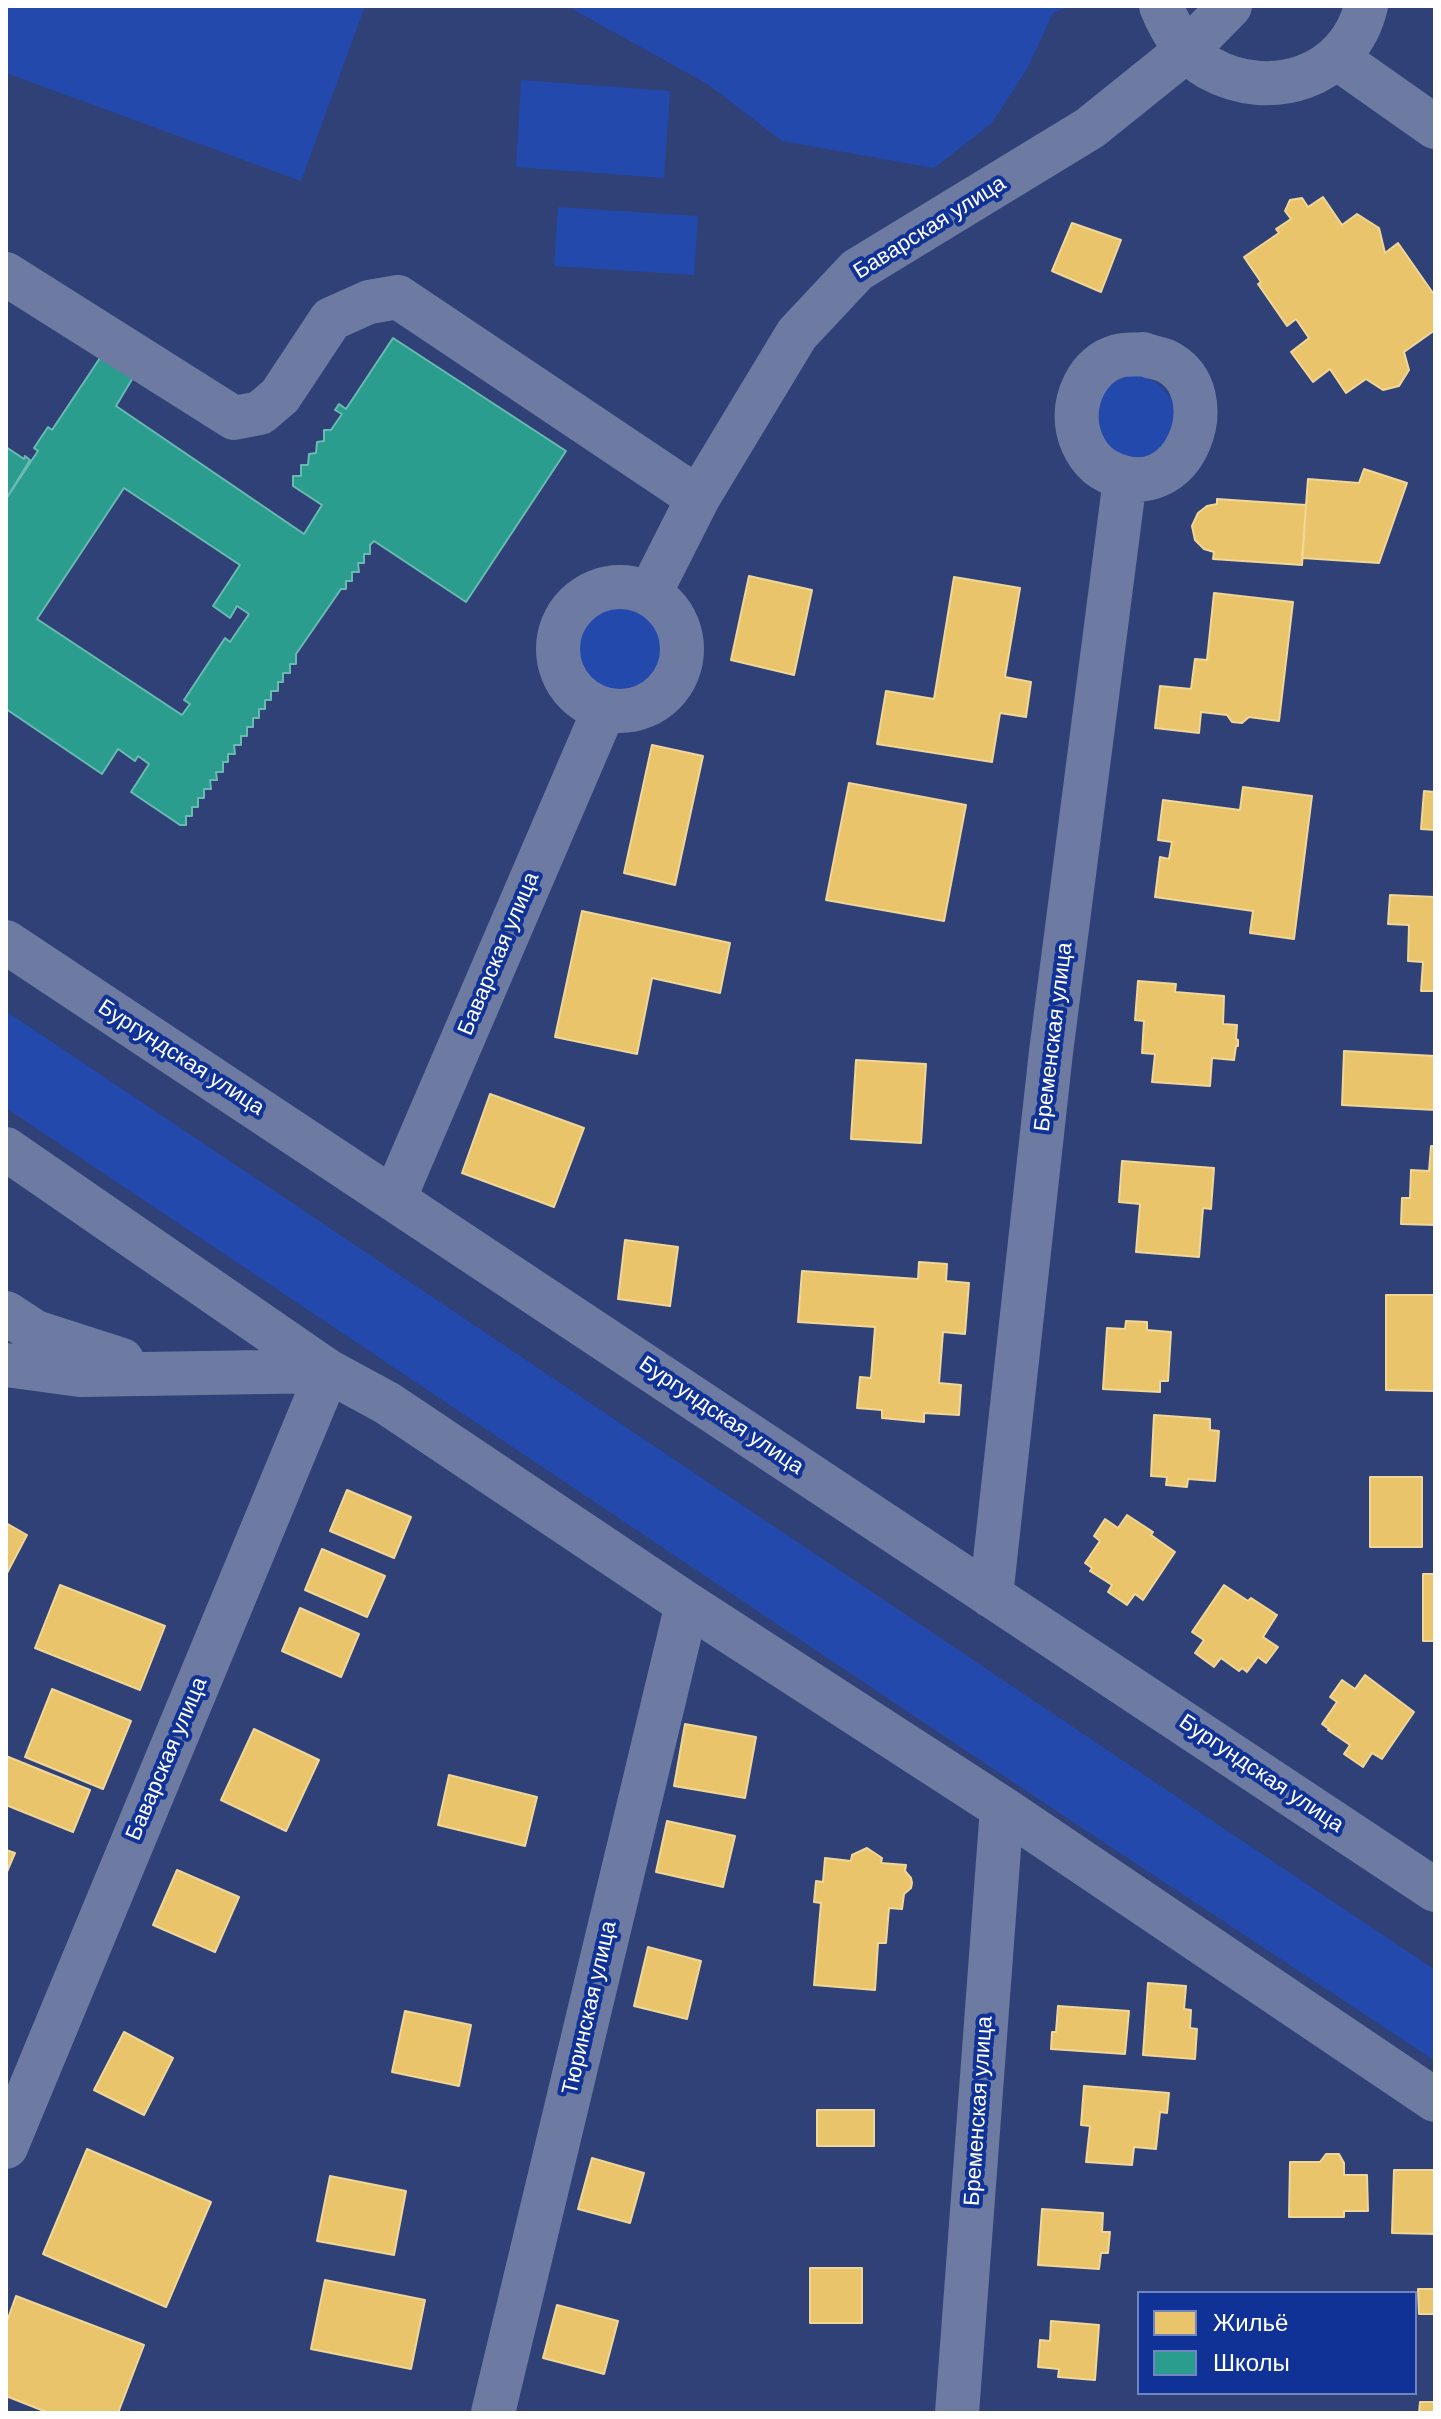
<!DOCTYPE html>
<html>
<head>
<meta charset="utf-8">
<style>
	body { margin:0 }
	#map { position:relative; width:1441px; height:2419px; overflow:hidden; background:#2f4177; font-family:Helvetica,sans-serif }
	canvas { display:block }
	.frame { position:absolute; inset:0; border:8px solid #fff; pointer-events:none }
	.legend { position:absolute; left:1137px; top:2291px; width:280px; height:104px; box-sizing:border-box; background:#103296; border:2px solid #7084c0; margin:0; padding:10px 14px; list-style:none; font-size:24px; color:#fff }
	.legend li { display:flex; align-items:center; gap:16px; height:40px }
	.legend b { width:40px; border:2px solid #7084c0 }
</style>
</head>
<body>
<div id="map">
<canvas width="1441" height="2419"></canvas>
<div class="frame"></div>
<ul class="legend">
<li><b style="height:22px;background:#e9c46a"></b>Жильё</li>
<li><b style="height:22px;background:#2a9d8f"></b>Школы</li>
</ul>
</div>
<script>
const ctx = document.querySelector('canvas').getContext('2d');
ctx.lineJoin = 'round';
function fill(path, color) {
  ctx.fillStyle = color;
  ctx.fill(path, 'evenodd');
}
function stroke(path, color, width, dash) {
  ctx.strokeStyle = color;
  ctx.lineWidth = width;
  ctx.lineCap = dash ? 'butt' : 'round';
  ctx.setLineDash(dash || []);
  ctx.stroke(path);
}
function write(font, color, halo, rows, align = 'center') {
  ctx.font = font + ' Helvetica,sans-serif';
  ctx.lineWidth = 8;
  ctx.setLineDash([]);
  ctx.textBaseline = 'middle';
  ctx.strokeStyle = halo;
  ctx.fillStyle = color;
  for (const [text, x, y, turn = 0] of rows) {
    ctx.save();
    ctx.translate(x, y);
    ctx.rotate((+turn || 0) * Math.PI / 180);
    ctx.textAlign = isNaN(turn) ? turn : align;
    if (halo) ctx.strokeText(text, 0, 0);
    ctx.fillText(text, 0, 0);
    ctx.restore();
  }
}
const green = new Path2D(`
	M 6,6 L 365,6 L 301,181 L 6,73 Z
	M 572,6 L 1069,6 L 1053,13 L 1027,69 L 992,123 L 934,168 L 782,141 L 709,85 L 574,10 Z
	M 521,80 L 670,91 L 664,178 L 516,167 Z
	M 558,207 L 698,216 L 694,275 L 554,266 Z
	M 1136,375 C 1162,381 1169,393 1181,415 L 1166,458 L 1108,461 L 1090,409 C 1099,389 1115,378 1136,375 Z
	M575 648a44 44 0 1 1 88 0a44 44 0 1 1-88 0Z
	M 6,1011 L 1435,1970 L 1435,2061 L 1037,1798 L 6,1108 Z`);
const homes = new Path2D(`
	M 1323,197 L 1342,225 L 1357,214 L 1379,228 L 1385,253 L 1398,243 L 1435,296 L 1435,330 L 1404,352 L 1409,370 L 1399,386 L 1383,390 L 1366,379 L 1346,393 L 1330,369 L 1313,382 L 1291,352 L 1309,338 L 1296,319 L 1287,326 L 1258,284 L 1261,282 L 1244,257 L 1279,233 L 1276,229 L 1291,219 L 1285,211 L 1290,200 L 1302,198 L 1308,207 Z
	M 1072,223 L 1121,240 L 1101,292 L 1052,271 Z
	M 1364,469 L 1407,483 L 1379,563 L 1302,558 L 1308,479 L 1359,483 Z
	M 1217,499 L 1306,505 L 1302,565 L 1213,559 L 1214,552 L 1204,549 L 1195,540 L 1192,526 L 1198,513 L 1207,506 L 1217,504 Z
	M 749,576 L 812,590 L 794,675 L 731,660 Z
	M 954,577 L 1020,588 L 1005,677 L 1031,682 L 1026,717 L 1000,713 L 992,762 L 877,744 L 886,691 L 934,699 Z
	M 1214,593 L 1293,602 L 1279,721 L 1249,717 L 1242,723 L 1232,722 L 1227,715 L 1201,712 L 1199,733 L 1155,728 L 1160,686 L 1191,689 L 1195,659 L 1207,660 Z
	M 652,745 L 703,756 L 675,885 L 624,873 Z
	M 849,783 L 966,805 L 944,921 L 826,900 Z
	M 1243,787 L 1312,796 L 1294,939 L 1250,933 L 1253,911 L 1155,897 L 1160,857 L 1169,859 L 1172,842 L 1158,840 L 1163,800 L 1240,810 Z
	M 1424,791 L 1435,792 L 1435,830 L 1421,829 Z
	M 1390,895 L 1435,897 L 1435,991 L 1421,991 L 1423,962 L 1408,961 L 1409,925 L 1388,924 Z
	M 582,911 L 730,943 L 720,993 L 652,978 L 637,1054 L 555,1037 Z
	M 1138,981 L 1176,984 L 1175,992 L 1224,996 L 1223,1024 L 1237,1025 L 1236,1039 L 1238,1040 L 1238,1046 L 1236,1046 L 1234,1060 L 1212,1058 L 1210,1086 L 1152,1082 L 1155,1054 L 1142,1053 L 1144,1021 L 1135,1020 Z
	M 1344,1051 L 1435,1056 L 1435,1110 L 1342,1105 Z
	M 856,1060 L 926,1064 L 921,1143 L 851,1139 Z
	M 490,1094 L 584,1128 L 554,1207 L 462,1173 Z
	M 1431,1146 L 1435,1146 L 1435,1225 L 1401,1224 L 1402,1198 L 1410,1198 L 1411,1170 L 1429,1171 Z
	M 1122,1161 L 1214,1168 L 1211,1209 L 1203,1208 L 1199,1257 L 1136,1252 L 1140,1204 L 1119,1202 Z
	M 625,1240 L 678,1247 L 670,1306 L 618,1299 Z
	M 919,1262 L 947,1264 L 946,1281 L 969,1283 L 965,1334 L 943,1332 L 939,1383 L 961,1385 L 959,1415 L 924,1413 L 924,1422 L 882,1418 L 882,1410 L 857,1408 L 860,1377 L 871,1378 L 875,1327 L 798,1322 L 802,1271 L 918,1279 Z
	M 1386,1295 L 1435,1295 L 1435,1391 L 1386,1390 Z
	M 1126,1321 L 1147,1322 L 1147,1330 L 1171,1332 L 1168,1381 L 1160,1381 L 1160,1392 L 1103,1389 L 1107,1328 L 1125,1329 Z
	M 1154,1415 L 1210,1419 L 1210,1430 L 1219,1431 L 1215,1481 L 1188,1479 L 1187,1487 L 1166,1485 L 1167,1477 L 1151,1476 Z
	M 1370,1477 L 1422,1477 L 1422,1547 L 1370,1547 Z
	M 347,1490 L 411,1517 L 394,1558 L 330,1531 Z
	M 1127,1515 L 1153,1532 L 1151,1535 L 1175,1552 L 1143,1600 L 1135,1594 L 1127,1605 L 1108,1592 L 1112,1585 L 1090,1571 L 1092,1568 L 1085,1563 L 1100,1541 L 1094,1536 L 1105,1519 L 1118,1528 Z
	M 6,1523 L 27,1535 L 6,1575 Z
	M 322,1549 L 385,1576 L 367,1617 L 305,1590 Z
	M 1423,1574 L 1435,1574 L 1435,1641 L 1423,1641 Z
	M 60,1585 L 165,1626 L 140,1690 L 35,1648 Z
	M 1224,1585 L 1248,1601 L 1251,1598 L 1277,1615 L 1263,1637 L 1278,1647 L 1266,1663 L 1258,1657 L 1247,1672 L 1242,1668 L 1239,1671 L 1221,1658 L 1214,1667 L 1195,1653 L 1204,1640 L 1192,1632 Z
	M 300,1608 L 359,1634 L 341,1677 L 282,1651 Z
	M 1365,1675 L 1414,1712 L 1382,1759 L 1372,1753 L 1363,1767 L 1344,1754 L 1350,1745 L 1328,1730 L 1329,1729 L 1322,1724 L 1337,1702 L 1330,1697 L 1342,1680 L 1355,1689 Z
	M 52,1689 L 131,1721 L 103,1789 L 25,1757 Z
	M 685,1724 L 756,1737 L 745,1798 L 674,1786 Z
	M 254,1729 L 319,1760 L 286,1831 L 221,1800 Z
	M 6,1756 L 90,1790 L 73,1832 L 6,1805 Z
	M 449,1775 L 537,1797 L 525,1846 L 438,1825 Z
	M 667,1821 L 735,1836 L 723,1887 L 656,1872 Z
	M 867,1848 L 882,1858 L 881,1863 L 906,1865 L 905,1871 L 911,1878 L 912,1883 L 911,1888 L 904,1894 L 902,1909 L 889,1908 L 886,1943 L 878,1943 L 875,1990 L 814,1985 L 821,1903 L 814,1902 L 816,1881 L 823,1882 L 825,1858 L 851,1861 L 852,1855 Z
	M 6,1850 L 15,1853 L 6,1874 Z
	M 177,1870 L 239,1897 L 215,1952 L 153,1925 Z
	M 648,1947 L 701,1961 L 687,2019 L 634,2006 Z
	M 1148,1983 L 1186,1986 L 1184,2009 L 1191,2010 L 1190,2028 L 1197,2029 L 1195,2059 L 1143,2055 Z
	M 1058,2006 L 1129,2011 L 1125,2054 L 1051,2049 L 1052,2032 L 1056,2032 Z
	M 405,2011 L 471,2025 L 459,2086 L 392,2072 Z
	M 124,2032 L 173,2058 L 144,2115 L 94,2090 Z
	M 1084,2086 L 1169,2093 L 1167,2113 L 1160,2112 L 1156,2149 L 1134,2147 L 1132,2165 L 1086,2162 L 1090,2126 L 1081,2125 Z
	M 817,2110 L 874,2110 L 874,2146 L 817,2146 Z
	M 87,2149 L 211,2202 L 166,2307 L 43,2254 Z
	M 1326,2154 L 1339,2154 L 1344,2163 L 1344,2175 L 1367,2175 L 1368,2211 L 1344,2211 L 1344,2217 L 1289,2217 L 1290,2162 L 1320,2162 Z
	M 592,2158 L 644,2173 L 630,2223 L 578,2209 Z
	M 1394,2170 L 1435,2170 L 1435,2234 L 1392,2233 Z
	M 330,2176 L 406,2191 L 394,2255 L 317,2241 Z
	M 1042,2209 L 1103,2213 L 1102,2232 L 1110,2232 L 1108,2253 L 1101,2253 L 1099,2269 L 1038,2265 Z
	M 1434,2256 L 1435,2256 L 1435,2342 L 1434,2314 L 1419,2314 L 1418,2289 L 1434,2289 Z
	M 810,2268 L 862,2268 L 862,2323 L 810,2323 Z
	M 325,2280 L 425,2300 L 411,2369 L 311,2349 Z
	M 16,2296 L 144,2345 L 118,2413 L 49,2413 L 6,2396 L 6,2324 Z
	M 557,2305 L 618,2321 L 604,2374 L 543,2358 Z
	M 1051,2321 L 1099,2325 L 1095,2380 L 1058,2377 L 1059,2369 L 1038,2367 L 1040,2340 L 1050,2341 Z
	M 1420,2402 L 1435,2402 L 1435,2413 L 1419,2413 Z`);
const schools = new Path2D(`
	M 393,338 L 566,451 L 466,602 L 374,541 L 370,545 L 370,554 L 364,554 L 364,563 L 358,563 L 359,572 L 352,572 L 352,581 L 346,581 L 346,589 L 341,589 L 296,654 L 296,664 L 290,664 L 290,673 L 283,673 L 283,682 L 278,682 L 278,691 L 271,691 L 271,700 L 265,700 L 265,709 L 259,709 L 259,718 L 253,718 L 253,727 L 247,727 L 247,736 L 241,736 L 241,745 L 234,745 L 235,754 L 228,754 L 228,762 L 223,762 L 223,772 L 216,772 L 217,780 L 210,780 L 211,789 L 204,789 L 204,798 L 198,798 L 198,807 L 192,807 L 192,816 L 186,816 L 186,825 L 180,825 L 131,792 L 149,764 L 138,756 L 135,761 L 118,749 L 102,774 L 6,709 L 6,499 L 38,451 L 34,448 L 48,427 L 52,430 L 102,355 L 134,376 L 116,406 L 304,534 L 322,505 L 293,486 L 293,476 L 301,476 L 301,465 L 308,465 L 309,454 L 316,453 L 317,442 L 324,441 L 324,430 L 331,430 L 342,414 L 335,410 L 339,404 L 346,409 ZM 124,488 L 240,565 L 213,606 L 230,618 L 237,606 L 249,614 L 230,642 L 225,638 L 184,700 L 190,704 L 182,715 L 37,619 Z
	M 6,447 L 24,459 L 25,456 L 30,460 L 6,499 Z`);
const minor = new Path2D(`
	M 1161,6 C 1171,31 1185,54 1209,68 C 1270,102 1349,78 1366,6
	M 1337,58 L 1435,127
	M 6,274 L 234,418 L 260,413 L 280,396 L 331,319 L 369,302 L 398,297 L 698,498
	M 1143,354 C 1150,357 1159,358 1166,361 C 1227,390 1186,510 1109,472 C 1092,464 1082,447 1078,430 C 1072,400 1087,365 1118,356 C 1126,354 1135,355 1143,354 Z
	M558 649a62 62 0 1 1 124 0a62 62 0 1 1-124 0Z
	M 650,593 L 698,498 L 797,334 L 857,270 L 1090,128 L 1187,50 L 1230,6
	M 6,942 L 1435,1890
	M 6,1149 L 328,1371 L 6,2147
	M 394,1199 L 604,710
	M 6,1313 L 35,1332 L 122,1360
	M 6,1365 L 80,1375 L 328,1371 L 387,1403 L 687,1604 L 1002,1808 L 1435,2100
	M 991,1596 L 1051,1052 L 1125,479
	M 493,2413 L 687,1604
	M 957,2413 L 1002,1808`);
const streetNames = [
	["Баварская улица",930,228,-32],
	["Баварская улица",499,954,-67],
	["Бременская улица",1054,1037,-83],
	["Бургундская улица",181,1058,33],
	["Бургундская улица",721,1416,34],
	["Баварская улица",167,1759,-67],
	["Бургундская улица",1261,1774,34],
	["Тюринская улица",590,2008,-77],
	["Бременская улица",979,2111,-86]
];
fill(green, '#2449ad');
fill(homes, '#e9c46a');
stroke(homes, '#f0d697', 2);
fill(schools, '#2a9d8f');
stroke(schools, '#6abab1', 2);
stroke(minor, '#6d7ba2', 44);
write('22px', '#fff', '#103296', streetNames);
</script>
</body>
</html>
